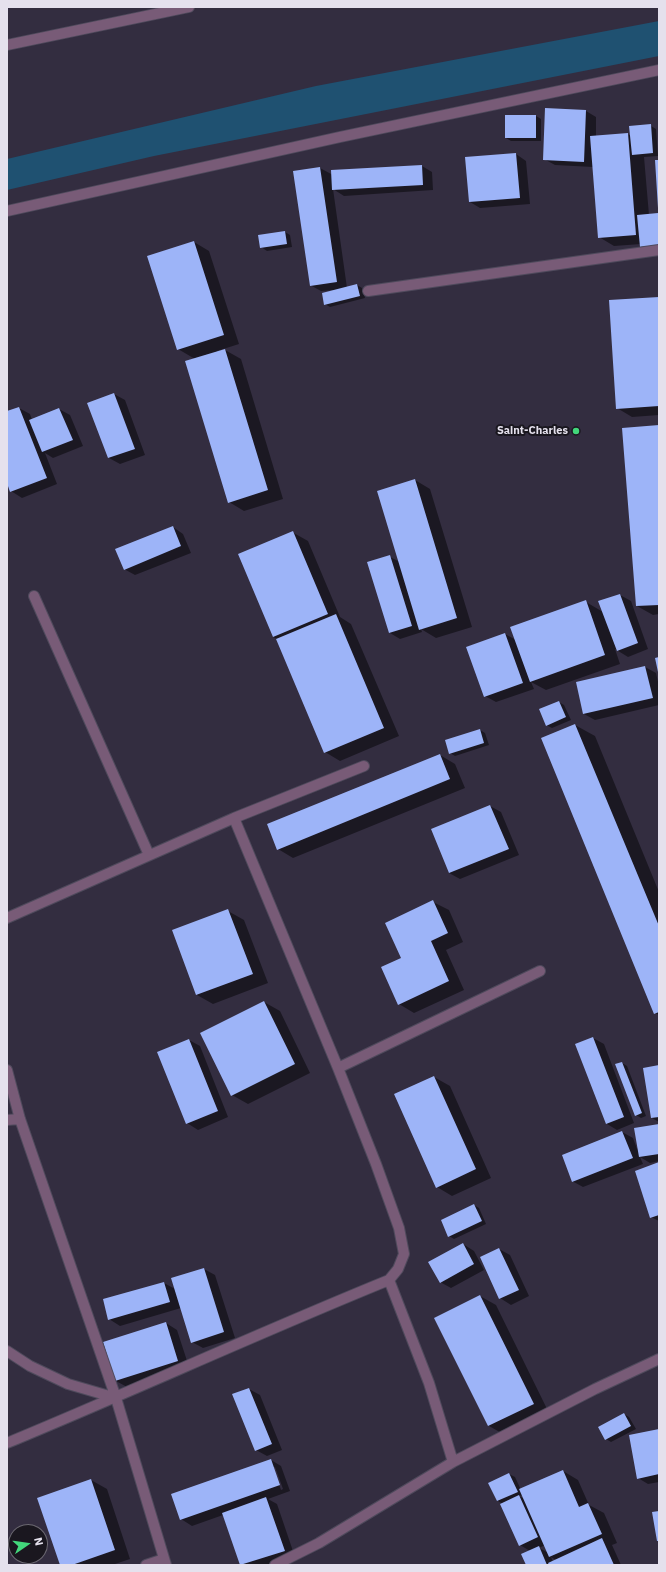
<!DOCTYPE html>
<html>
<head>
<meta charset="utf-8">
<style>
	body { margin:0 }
	#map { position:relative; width:666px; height:1572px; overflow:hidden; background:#332d40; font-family:"IBM Plex Sans",sans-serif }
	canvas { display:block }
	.frame { position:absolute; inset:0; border:8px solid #e5e1ed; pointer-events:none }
	.north { position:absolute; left:8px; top:1524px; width:40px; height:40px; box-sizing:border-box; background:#1a171f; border:1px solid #6b6871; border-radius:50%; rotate:77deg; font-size:11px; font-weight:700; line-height:16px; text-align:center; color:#e5e1ed }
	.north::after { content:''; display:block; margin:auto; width:14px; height:18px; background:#42d77b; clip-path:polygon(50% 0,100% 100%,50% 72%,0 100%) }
</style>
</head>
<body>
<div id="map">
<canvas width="666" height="1572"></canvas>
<div class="frame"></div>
<div class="north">N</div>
</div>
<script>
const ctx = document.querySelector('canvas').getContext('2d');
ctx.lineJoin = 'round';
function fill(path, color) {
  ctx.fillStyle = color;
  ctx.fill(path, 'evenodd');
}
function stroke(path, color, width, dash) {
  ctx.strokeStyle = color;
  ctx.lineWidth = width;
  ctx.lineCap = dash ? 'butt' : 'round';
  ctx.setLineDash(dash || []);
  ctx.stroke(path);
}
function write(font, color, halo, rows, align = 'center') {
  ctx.font = font + ' "IBM Plex Sans",sans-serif';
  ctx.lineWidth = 4;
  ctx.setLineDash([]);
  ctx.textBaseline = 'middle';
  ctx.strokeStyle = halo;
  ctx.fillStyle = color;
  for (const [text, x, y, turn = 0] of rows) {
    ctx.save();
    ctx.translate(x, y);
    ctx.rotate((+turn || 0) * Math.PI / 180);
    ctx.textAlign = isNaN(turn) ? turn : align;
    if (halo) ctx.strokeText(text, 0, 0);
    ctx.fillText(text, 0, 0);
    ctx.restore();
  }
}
const water = new Path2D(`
	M 659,21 L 659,56 L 154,156 L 7,190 L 7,159 L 316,86 Z`);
const shadow = new Path2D(`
	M 586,111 L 596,117 L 596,137 L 628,134 L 631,136 L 630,127 L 651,126 L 656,129 L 658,156 L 644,157 L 649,215 L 659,215 L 659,252 L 652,253 L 641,247 L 641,244 L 614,246 L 599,237 L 593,167 L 555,165 L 544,159 Z
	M 536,116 L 541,119 L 541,141 L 511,141 L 506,138 Z
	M 516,154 L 526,161 L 530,204 L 480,208 L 470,202 Z
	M 422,166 L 432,172 L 433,190 L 344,196 L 333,189 L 347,288 L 357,285 L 362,288 L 365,298 L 330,307 L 325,304 L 334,290 L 321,291 L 310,285 L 320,168 L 333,175 Z
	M 285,232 L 290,235 L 292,247 L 267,251 L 261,247 Z
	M 194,242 L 209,251 L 239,344 L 217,351 L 217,353 L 225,350 L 241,359 L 283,499 L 244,511 L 229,502 L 195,359 L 178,349 Z
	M 659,298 L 659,415 L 632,417 L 617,408 Z
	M 114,394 L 125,400 L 145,455 L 120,464 L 109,458 Z
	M 19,408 L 30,414 L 32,420 L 59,409 L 70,415 L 83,446 L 53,458 L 45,453 L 57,484 L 22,498 L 11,491 L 7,480 L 7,413 Z
	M 659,426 L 659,614 L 653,615 L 637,606 Z
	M 415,480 L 430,489 L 472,627 L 436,638 L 421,629 L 422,632 L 400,639 L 390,633 L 390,557 L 400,562 Z
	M 173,527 L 183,534 L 191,553 L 135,575 L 124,569 Z
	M 292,532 L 308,541 L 340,617 L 351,624 L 399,736 L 340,761 L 325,752 L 277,639 L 273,637 Z
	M 620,595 L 631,601 L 648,649 L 628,657 L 615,649 L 620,664 L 546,690 L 531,682 L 534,689 L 496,702 L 485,696 L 467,647 L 505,634 L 516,640 L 586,602 L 603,612 Z
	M 645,667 L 656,673 L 659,686 L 659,705 L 595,720 L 584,714 L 577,683 Z
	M 559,702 L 564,705 L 571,720 L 552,728 L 546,725 Z
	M 575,725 L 595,736 L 659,892 L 659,1015 L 655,1013 Z
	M 480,730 L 485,733 L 489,745 L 455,756 L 450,753 Z
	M 440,755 L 455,764 L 465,788 L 293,858 L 278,849 Z
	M 490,806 L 501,812 L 519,855 L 460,879 L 449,873 Z
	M 433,902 L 449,910 L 463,942 L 446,950 L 464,990 L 414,1013 L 399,1004 L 402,958 Z
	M 228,911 L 244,920 L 268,983 L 213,1004 L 197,995 L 173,931 Z
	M 264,1002 L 280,1011 L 310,1073 L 248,1104 L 232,1095 Z
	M 593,1038 L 604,1044 L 634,1123 L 617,1130 L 607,1124 Z
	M 189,1040 L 200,1046 L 228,1117 L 198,1130 L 187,1123 Z
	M 622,1063 L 627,1066 L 646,1116 L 641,1118 L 636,1115 Z
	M 659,1066 L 659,1122 L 652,1118 Z
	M 434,1077 L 450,1086 L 491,1178 L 452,1196 L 437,1187 Z
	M 659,1125 L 659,1161 L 650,1163 L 640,1157 L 643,1164 L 583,1187 L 572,1181 L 622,1132 L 633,1138 L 637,1149 Z
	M 659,1164 L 659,1221 L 651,1217 Z
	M 474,1205 L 479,1208 L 486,1224 L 454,1239 L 449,1236 Z
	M 463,1244 L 474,1251 L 484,1270 L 451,1288 L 440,1282 Z
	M 499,1249 L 510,1255 L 529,1296 L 511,1305 L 500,1298 Z
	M 204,1269 L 215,1275 L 235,1338 L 203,1348 L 192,1342 L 181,1308 L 120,1326 L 109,1319 L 104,1300 L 164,1283 L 175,1289 Z
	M 480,1296 L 496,1305 L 549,1413 L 505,1435 L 489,1426 L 435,1318 Z
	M 166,1323 L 177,1330 L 189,1367 L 127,1387 L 116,1381 Z
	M 249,1389 L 260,1395 L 282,1450 L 267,1456 L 256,1450 Z
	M 624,1414 L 629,1417 L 636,1429 L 611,1442 L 606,1439 L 600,1427 Z
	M 659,1430 L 659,1482 L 648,1484 L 638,1478 Z
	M 271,1460 L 281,1466 L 290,1491 L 268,1499 L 277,1504 L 295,1557 L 272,1565 L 241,1565 L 223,1515 L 192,1526 L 181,1519 ZM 273,1467 L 275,1467 L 283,1489 L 281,1490 Z
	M 563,1471 L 578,1480 L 589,1505 L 604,1513 L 617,1543 L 612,1545 L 621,1565 L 527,1565 L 530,1551 L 520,1545 L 503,1504 L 498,1501 L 490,1483 L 509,1474 L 515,1477 L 521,1490 ZM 523,1495 L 525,1499 L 519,1496 ZM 545,1545 L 549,1553 L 539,1548 ZM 551,1557 L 556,1560 L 553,1562 Z
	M 91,1480 L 107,1489 L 130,1559 L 112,1565 L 61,1565 Z`);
const building = new Path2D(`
	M 545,108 L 586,110 L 584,162 L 543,160 Z
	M 505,115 L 536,115 L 536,138 L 505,138 Z
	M 651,124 L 653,153 L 632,155 L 629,126 Z
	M 628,133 L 636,235 L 598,238 L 590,136 Z
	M 516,153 L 520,198 L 469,202 L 465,157 Z
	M 655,160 L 659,160 L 659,208 L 658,208 Z
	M 422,165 L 423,185 L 332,190 L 331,170 Z
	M 320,167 L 337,282 L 310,286 L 293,171 Z
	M 658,213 L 659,245 L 640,247 L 637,215 Z
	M 285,231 L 287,244 L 260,248 L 258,235 Z
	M 194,241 L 224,335 L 177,350 L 147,256 Z
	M 357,284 L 360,296 L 324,305 L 322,293 Z
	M 659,297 L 659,406 L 616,409 L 609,300 Z
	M 225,349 L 268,490 L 228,503 L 185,361 Z
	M 114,393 L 135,449 L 108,458 L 87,403 Z
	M 19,407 L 47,478 L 10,492 L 7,483 L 7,411 Z
	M 59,408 L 73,440 L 42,452 L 29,420 Z
	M 659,425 L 659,605 L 636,606 L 622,428 Z
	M 415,479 L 457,618 L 419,630 L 377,491 Z
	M 173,526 L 181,546 L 124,570 L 115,549 Z
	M 293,531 L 328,614 L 273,637 L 238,554 Z
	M 390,555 L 412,626 L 389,633 L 367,562 Z
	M 620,594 L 638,643 L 617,651 L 598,601 Z
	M 586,600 L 605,655 L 530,682 L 510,627 Z
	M 336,614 L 384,728 L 324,753 L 276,639 Z
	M 505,633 L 523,683 L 484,697 L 466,647 Z
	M 659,657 L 659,672 L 658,672 L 655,658 Z
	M 645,666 L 653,698 L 583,714 L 576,682 Z
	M 559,701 L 566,717 L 546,726 L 539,709 Z
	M 575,724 L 659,926 L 659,1012 L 654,1014 L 541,738 Z
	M 480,729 L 484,743 L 449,754 L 445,740 Z
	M 440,754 L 450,779 L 277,850 L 267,824 Z
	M 490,805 L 509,849 L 449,873 L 431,829 Z
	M 433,900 L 448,933 L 431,941 L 449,981 L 398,1005 L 381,967 L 401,958 L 385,923 Z
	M 228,909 L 253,974 L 196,995 L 172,930 Z
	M 264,1001 L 295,1064 L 231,1096 L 200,1033 Z
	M 593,1037 L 624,1117 L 606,1124 L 575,1044 Z
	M 189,1039 L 218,1111 L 186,1124 L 157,1052 Z
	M 622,1062 L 642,1113 L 635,1116 L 615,1064 Z
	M 659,1065 L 659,1117 L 651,1118 L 643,1068 Z
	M 434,1076 L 476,1169 L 436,1188 L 394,1094 Z
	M 659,1124 L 659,1154 L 639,1157 L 634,1128 Z
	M 622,1131 L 633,1158 L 572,1182 L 562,1155 Z
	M 659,1162 L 659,1215 L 650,1218 L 635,1171 Z
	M 474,1204 L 482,1221 L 448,1237 L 441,1220 Z
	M 463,1243 L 474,1264 L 440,1283 L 428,1262 Z
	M 499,1248 L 519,1290 L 499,1299 L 480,1257 Z
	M 204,1268 L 224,1332 L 191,1343 L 171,1278 Z
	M 164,1282 L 170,1302 L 108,1320 L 103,1299 Z
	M 480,1295 L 534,1404 L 488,1426 L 434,1318 Z
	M 166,1322 L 178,1361 L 115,1381 L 103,1342 Z
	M 249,1388 L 272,1444 L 255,1451 L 232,1394 Z
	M 624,1413 L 631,1426 L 605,1440 L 598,1427 Z
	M 659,1429 L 659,1474 L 637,1479 L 629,1435 Z
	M 271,1459 L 280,1485 L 180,1520 L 171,1494 Z
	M 563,1470 L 579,1507 L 588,1503 L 602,1534 L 549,1557 L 519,1489 Z
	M 509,1473 L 518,1492 L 497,1501 L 488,1483 Z
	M 91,1479 L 115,1550 L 72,1565 L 60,1565 L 37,1498 Z
	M 519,1495 L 538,1537 L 519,1546 L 500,1504 Z
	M 266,1497 L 285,1551 L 240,1565 L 222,1513 Z
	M 659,1511 L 659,1541 L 657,1541 L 652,1512 Z
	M 602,1538 L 614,1565 L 549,1565 L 548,1563 Z
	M 539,1546 L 547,1565 L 526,1565 L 521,1554 Z`);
const minor = new Path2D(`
	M 7,45 L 189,7
	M 7,211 L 340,137 L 659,70
	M 368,291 L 659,250
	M 34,596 L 149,855
	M 234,818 L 338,1068 L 376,1164 L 399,1228 L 404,1254 L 398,1269 L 389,1280
	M 7,918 L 234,818 L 364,766
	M 338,1068 L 540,971
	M 7,1070 L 20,1119 L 116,1398 L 166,1565
	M 7,1120 L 20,1119
	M 7,1351 L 30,1366 L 68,1384 L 116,1398
	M 7,1443 C 135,1390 261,1332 389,1280 L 429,1383 L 453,1462
	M 146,1565 L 164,1559
	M 275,1565 L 319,1543 L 453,1462 L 595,1389 L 659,1359`);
const markers = [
	[576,431,4,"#42d77b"]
];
const poiNames = [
	["Saint-Charles",568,431]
];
fill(water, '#1f5171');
fill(shadow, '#0007');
fill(building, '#9db4f8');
stroke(minor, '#4f4a5c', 12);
stroke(minor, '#785b77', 10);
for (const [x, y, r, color] of markers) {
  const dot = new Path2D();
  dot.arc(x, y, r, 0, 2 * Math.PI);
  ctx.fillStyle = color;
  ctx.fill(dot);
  stroke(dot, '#1a171f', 1.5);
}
write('bold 11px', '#e5e1ed', '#1a171f', poiNames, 'right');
</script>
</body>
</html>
